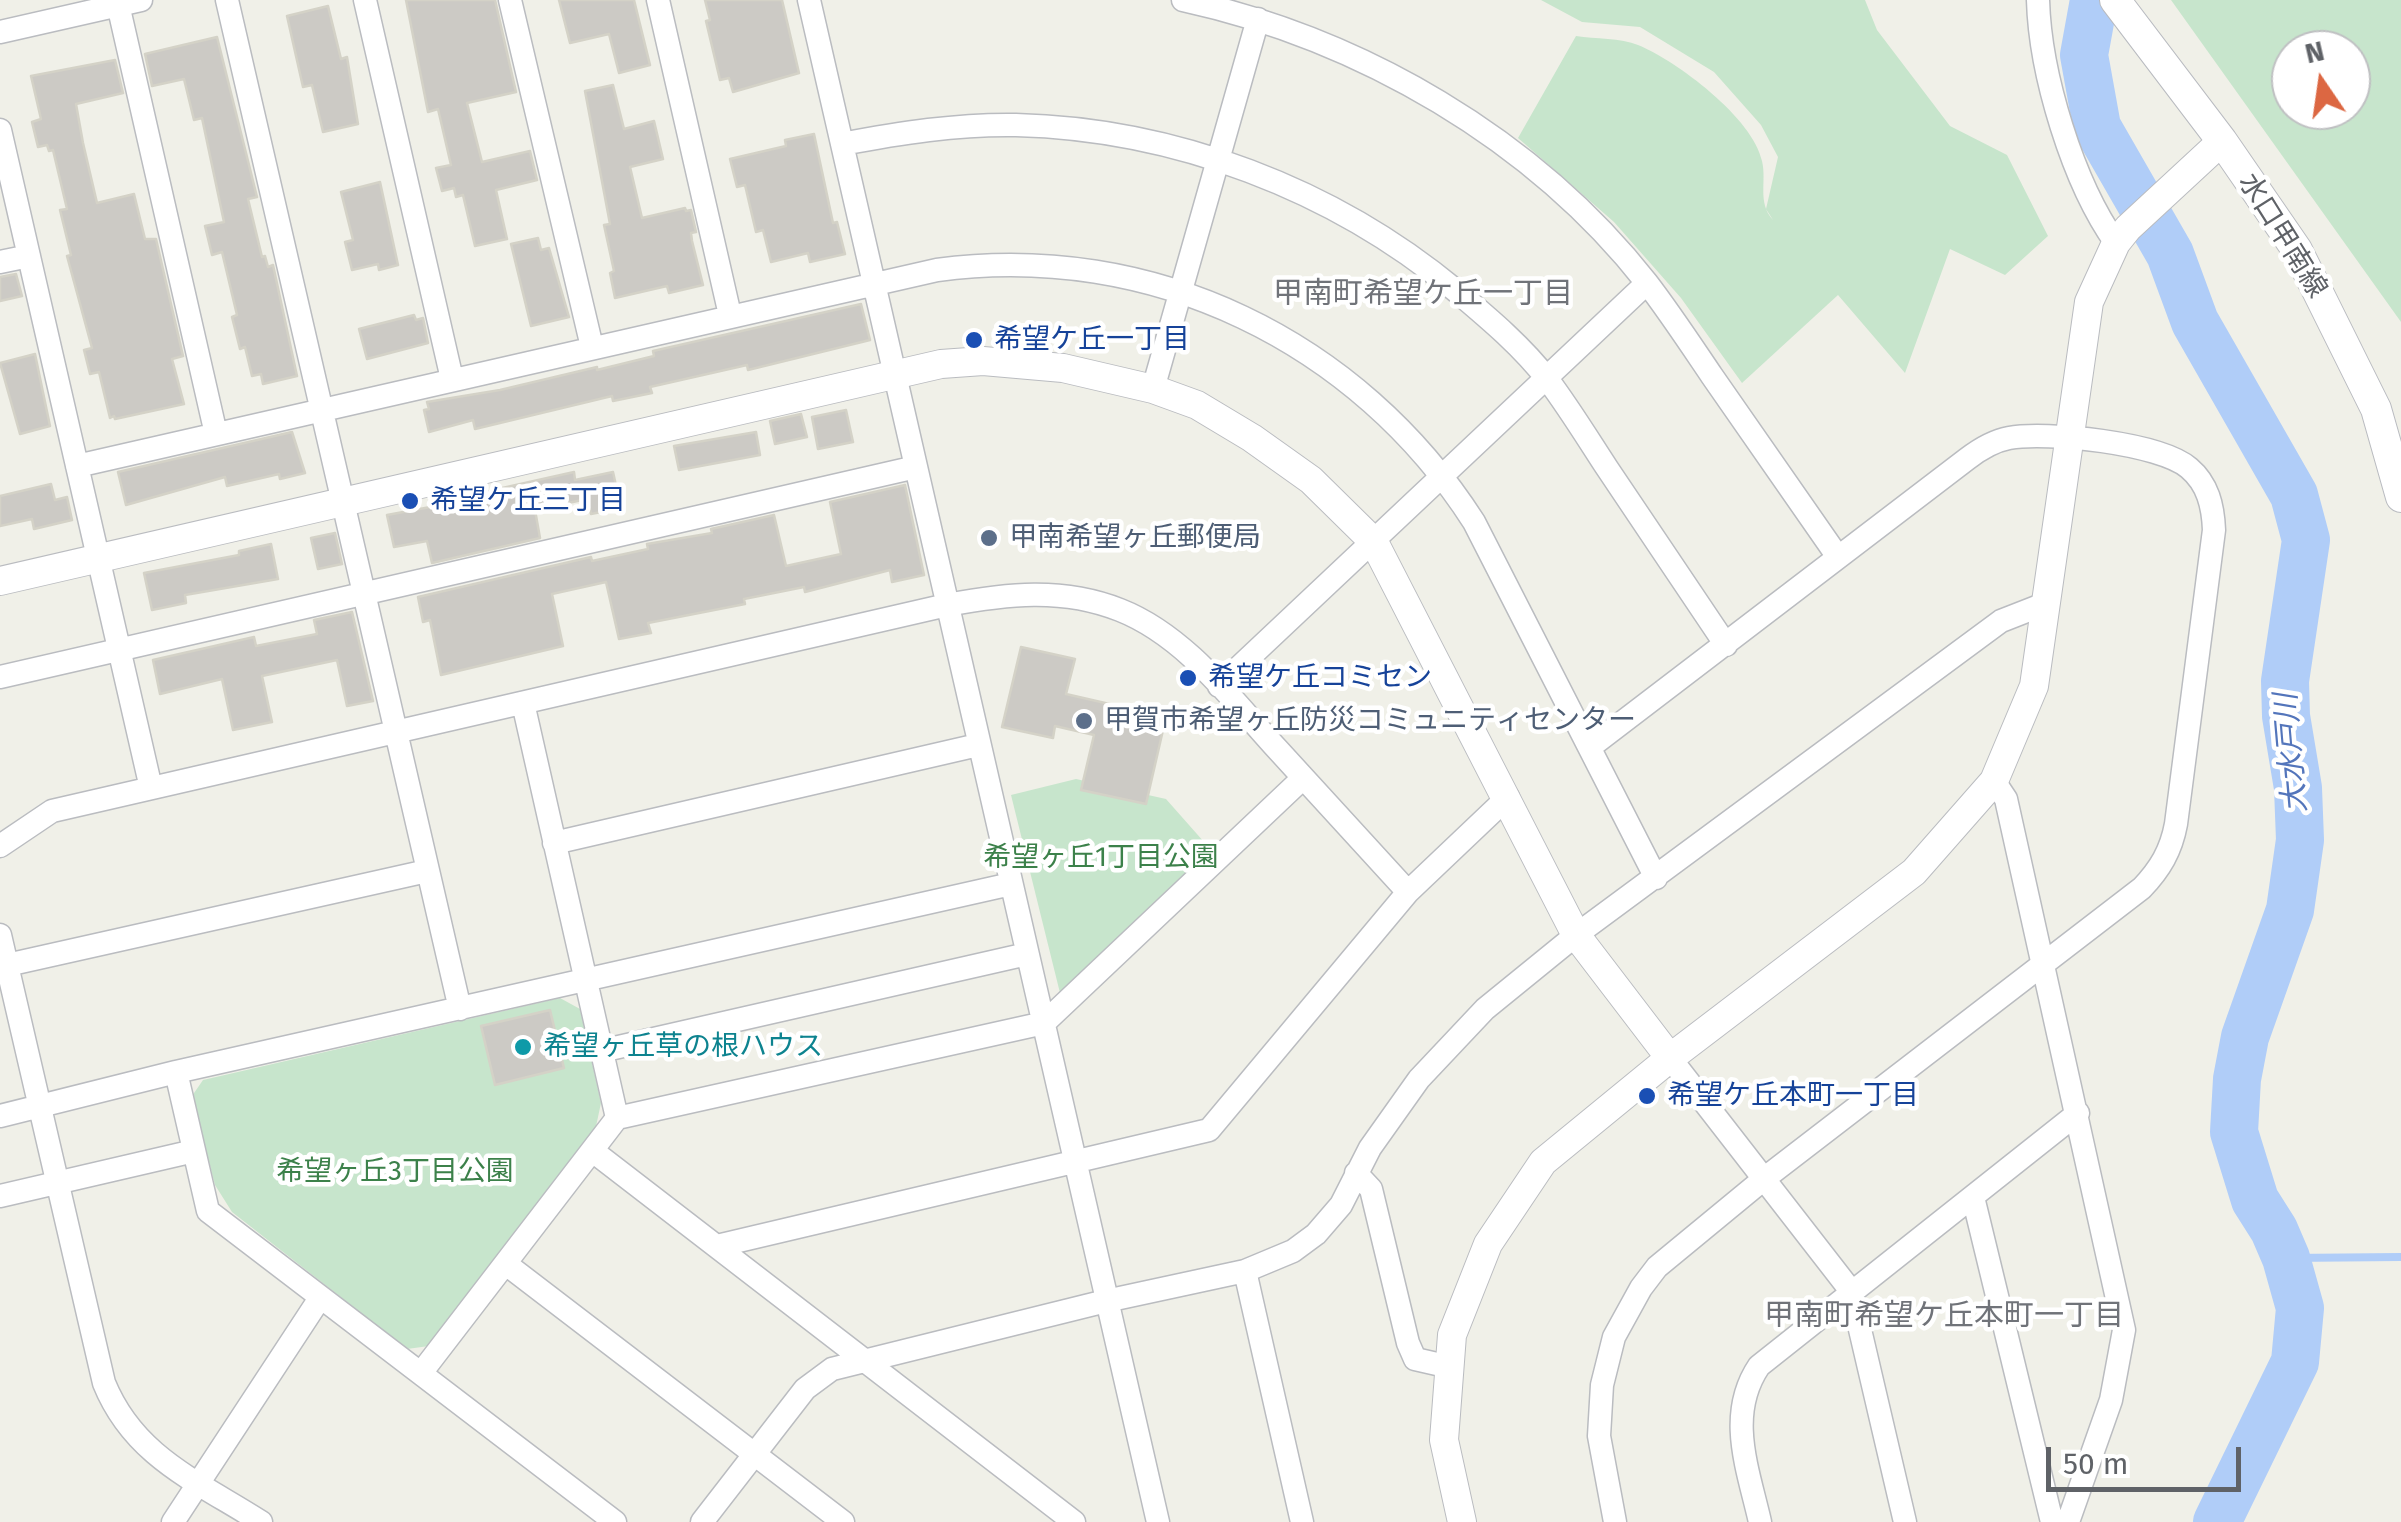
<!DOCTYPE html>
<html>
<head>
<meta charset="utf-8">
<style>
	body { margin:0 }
	#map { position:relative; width:2401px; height:1522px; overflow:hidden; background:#f0f0e8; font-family:"Fira Sans",sans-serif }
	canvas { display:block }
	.north { position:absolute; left:2271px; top:30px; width:100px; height:100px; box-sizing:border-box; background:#fff; border:2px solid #bfc0c2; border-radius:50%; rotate:347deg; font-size:28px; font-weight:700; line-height:40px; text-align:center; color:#5f6267 }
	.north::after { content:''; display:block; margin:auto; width:35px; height:45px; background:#dc6742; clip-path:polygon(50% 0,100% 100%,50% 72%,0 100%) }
	.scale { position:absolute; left:2046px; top:1447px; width:195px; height:45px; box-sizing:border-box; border:5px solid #5f6267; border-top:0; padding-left:12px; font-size:30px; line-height:35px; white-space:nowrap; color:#5f6267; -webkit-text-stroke:8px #fff; paint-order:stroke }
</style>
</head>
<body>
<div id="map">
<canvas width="2401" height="1522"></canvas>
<div class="north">N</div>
<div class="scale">50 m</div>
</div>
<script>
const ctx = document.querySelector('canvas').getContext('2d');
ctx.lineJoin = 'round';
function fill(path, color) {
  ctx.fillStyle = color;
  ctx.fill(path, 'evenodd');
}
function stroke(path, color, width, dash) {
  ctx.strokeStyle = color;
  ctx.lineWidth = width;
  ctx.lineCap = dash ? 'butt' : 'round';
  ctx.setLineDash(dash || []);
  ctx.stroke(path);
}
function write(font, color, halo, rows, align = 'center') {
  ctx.font = font + ' "Fira Sans","Noto Sans JP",sans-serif';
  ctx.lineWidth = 9;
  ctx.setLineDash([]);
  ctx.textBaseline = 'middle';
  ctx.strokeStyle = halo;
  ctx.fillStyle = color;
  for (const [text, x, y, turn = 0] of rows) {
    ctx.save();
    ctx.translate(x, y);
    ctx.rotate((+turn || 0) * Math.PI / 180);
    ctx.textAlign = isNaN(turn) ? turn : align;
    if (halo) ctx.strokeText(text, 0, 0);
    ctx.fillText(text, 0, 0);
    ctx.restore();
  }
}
const green = new Path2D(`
	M 1541,0 L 1865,0 L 1877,30 L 1950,126 L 2007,155 L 2048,236 L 2005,275 L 1950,249 L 1905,373 L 1838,295 L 1742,383 L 1681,298 L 1614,222 L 1518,138 L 1576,36 C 1595,39 1621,38 1638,45 C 1677,61 1753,118 1762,161 C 1767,182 1757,202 1773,220 L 1766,209 L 1778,157 L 1761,125 L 1714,72 L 1640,27 L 1582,22 Z
	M 2171,0 L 2401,0 L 2401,322 ZM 2291,50 L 2351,50 L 2351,110 L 2291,110 Z
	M 1076,779 L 1166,799 L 1212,851 L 1061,997 L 1011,795 Z
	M 560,998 L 580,1009 L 601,1103 L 595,1131 L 429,1346 L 407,1349 L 232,1212 L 215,1185 L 192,1096 L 203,1080 Z`);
const stream = new Path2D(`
	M 2286,1258 L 2401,1257`);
const river = new Path2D(`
	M 2094,0 L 2084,55 L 2097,127 L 2170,254 L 2195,322 L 2294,495 L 2306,540 L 2285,681 L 2286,716 L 2298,788 L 2300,840 L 2290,910 L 2245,1037 L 2237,1079 L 2234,1132 L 2255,1200 L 2274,1230 L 2286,1258 L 2300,1308 L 2295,1362 L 2217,1522`);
const building = new Path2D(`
	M 406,0 L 495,0 L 516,92 L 467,103 L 482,162 L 530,151 L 537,180 L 496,190 L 507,239 L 475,246 L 463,195 L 456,197 L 454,188 L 442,191 L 436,168 L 451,165 L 438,109 L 428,112 Z
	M 559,0 L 634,0 L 650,65 L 619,73 L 609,34 L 570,43 Z
	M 705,0 L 782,0 L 799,73 L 733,92 L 729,78 L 720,80 L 706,21 L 710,20 Z
	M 328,6 L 341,59 L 347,57 L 358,124 L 323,132 L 312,85 L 303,87 L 287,16 Z
	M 217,37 L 257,197 L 248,199 L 262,257 L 265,256 L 268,267 L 273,265 L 297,376 L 263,384 L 261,374 L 252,376 L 245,347 L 240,349 L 232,317 L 237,315 L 222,252 L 212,255 L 205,226 L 224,222 L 202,118 L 194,120 L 184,79 L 152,86 L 145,54 Z
	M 115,60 L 123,93 L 76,104 L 83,143 L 97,203 L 134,194 L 145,239 L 156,239 L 183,356 L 172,359 L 184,404 L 115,419 L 114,416 L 110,418 L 99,372 L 90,374 L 84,350 L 92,348 L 67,256 L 71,255 L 60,210 L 67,209 L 53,150 L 49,151 L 47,145 L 38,147 L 32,122 L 41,119 L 31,76 Z
	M 613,85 L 624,129 L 654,121 L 663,159 L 630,167 L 642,218 L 685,208 L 686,211 L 691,210 L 696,232 L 691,233 L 692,241 L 703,285 L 669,293 L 667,286 L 615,298 L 610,273 L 614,271 L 604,225 L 610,224 L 585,91 Z
	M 814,134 L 833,223 L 837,222 L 845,254 L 810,262 L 808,253 L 771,262 L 763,230 L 756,232 L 745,185 L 737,187 L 730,159 L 786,146 L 785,140 Z
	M 380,182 L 398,265 L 379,270 L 378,264 L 352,270 L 345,242 L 353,240 L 341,192 Z
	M 538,238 L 541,250 L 549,248 L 569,317 L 531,326 L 511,244 Z
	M 16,274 L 22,296 L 0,301 L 0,277 Z
	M 861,304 L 870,340 L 748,370 L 747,365 L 650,387 L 652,393 L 613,401 L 612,396 L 475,429 L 473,420 L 429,432 L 424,410 L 429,409 L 427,402 L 500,390 L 597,367 L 597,370 L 654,356 L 653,351 Z
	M 414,315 L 416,320 L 423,318 L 428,343 L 367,359 L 359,329 Z
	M 35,354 L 50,426 L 20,434 L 0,363 Z
	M 846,410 L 853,442 L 818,449 L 812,417 Z
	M 801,414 L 807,437 L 775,444 L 770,421 Z
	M 292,432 L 305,473 L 280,479 L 279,474 L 227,486 L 225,477 L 126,505 L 118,472 Z
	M 756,432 L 760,455 L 679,470 L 674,446 Z
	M 574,472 L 575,480 L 613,472 L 621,508 L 591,514 L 587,499 L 535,510 L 540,538 L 432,563 L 427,541 L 394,547 L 387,515 L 490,496 L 489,491 Z
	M 51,484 L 55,500 L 67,497 L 72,520 L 34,529 L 32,519 L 0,526 L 0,496 Z
	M 905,485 L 924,575 L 892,582 L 890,570 L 805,592 L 804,587 L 744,599 L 745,604 L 648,623 L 651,633 L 619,639 L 606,582 L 552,594 L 563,646 L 441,675 L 430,620 L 423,622 L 418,597 L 591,557 L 592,561 L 648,549 L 647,544 L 712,533 L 711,529 L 774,515 L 786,566 L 841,554 L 830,502 Z
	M 335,533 L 342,564 L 318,569 L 311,538 Z
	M 271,544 L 278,579 L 185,595 L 186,603 L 152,610 L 144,573 L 239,555 L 239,551 Z
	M 352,612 L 373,701 L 347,706 L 337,660 L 262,676 L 272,722 L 233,730 L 222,679 L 160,694 L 153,660 L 254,637 L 256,646 L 317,634 L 314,620 Z
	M 1021,647 L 1075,659 L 1066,694 L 1166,717 L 1146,804 L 1081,790 L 1094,735 L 1055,726 L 1053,738 L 1002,727 Z
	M 550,1010 L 564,1068 L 495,1085 L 481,1026 Z`);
const minor = new Path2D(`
	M 117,0 L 216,434
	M 227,0 L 460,1009
	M 365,0 L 452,379
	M 510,0 L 592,347
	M 658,0 L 730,315
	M 809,0 L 1158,1522
	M 1183,0 C 1361,39 1534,139 1647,283 C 1670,313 1691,345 1712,376 C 1754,437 1796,497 1838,557
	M 2038,0 C 2040,74 2073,183 2116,243
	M 0,32 L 141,0
	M 0,130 L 151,788
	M 842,144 C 900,133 957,124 1016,125 C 1175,129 1333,189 1455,290 C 1487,317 1522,346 1548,380 C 1569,408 1588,439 1607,468 C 1647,527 1686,586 1726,645
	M 0,262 L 29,256
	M 1153,389 L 1258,19
	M 77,466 L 937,270 C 1152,241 1358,341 1474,522 L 1656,878
	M 0,677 L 916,467
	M 1219,686 L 1647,283
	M 1590,747 L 1967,459 C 1980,449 1993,441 2009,438 C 2046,431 2160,443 2189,468 C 2208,484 2213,506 2214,530 L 2176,824 C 2171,851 2160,869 2142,888 L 1765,1178 L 1657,1267 L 1641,1288 L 1614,1337 L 1602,1385 L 1599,1436 L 1615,1522
	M 1994,781 L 2006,799 L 2124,1330 L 2111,1400 L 2068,1522
	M 554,843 L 978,745
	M 0,846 L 52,811 L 947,605 C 1006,594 1062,587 1120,610 C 1186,636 1233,701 1279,751 C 1322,798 1365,845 1408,892
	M 0,935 L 104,1383 C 134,1457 197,1481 261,1522
	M 7,965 L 427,871
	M 601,1051 L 1027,954
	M 1670,1058 L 1851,1291 L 1905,1522
	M 176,1072 L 208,1211 L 615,1522
	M 0,1116 L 176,1072 L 1011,884
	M 617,1118 L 1044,1023 L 1303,778
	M 594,1152 L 1074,1522
	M 1356,1173 L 1371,1189 L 1408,1343 L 1415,1359 L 1450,1367
	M 0,1196 L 194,1151
	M 1973,1197 L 2052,1522
	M 717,1246 L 1209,1130 L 1408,892 L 1508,797
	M 506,1264 L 843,1522
	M 1245,1271 L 1302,1522
	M 421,1373 L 617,1118 L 523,703
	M 173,1522 L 320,1298
	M 702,1522 L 805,1389 L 832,1369 L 1106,1301 L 1245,1271 L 1293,1251 L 1316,1234 L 1341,1205 L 1370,1148 L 1419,1079 L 1485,1009 L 1576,935 L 2001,621 L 2047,603
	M 1760,1522 C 1748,1469 1726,1415 1759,1366 L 2078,1113`);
const tertiary = new Path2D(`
	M 0,581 L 941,364 L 983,361 L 1063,368 L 1153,389 L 1197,405 L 1252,438 L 1311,480 L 1374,542 L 1576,935 L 1670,1058
	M 1462,1522 L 1444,1440 L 1452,1335 L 1488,1244 L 1543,1162 L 1670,1058 L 1914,872 L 1994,781 L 2034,686 L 2089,302 L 2116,243 L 2128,228 L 2222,141`);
const secondary = new Path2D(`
	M 2115,0 L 2222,141 L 2297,250 L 2376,409 L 2401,497`);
const markers = [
	[974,340,10,"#1a4fb4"],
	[410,501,10,"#1a4fb4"],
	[989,538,10,"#5c6f8a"],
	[1188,678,10,"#1a4fb4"],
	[1084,721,10,"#5c6f8a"],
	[523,1047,10,"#0f9aa8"],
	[1647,1096,10,"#1a4fb4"]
];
const streetNames = [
	["水口甲南線",2282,236,58]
];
const transitNames = [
	["希望ケ丘一丁目",994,340],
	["希望ケ丘三丁目",430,501],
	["希望ケ丘コミセン",1208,678],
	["希望ケ丘本町一丁目",1667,1096]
];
const serviceNames = [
	["甲南希望ヶ丘郵便局",1009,538],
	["甲賀市希望ヶ丘防災コミュニティセンター",1104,721]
];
const parkNames = [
	["希望ヶ丘1丁目公園",1101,858],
	["希望ヶ丘3丁目公園",395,1172]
];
const cultureNames = [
	["希望ヶ丘草の根ハウス",543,1047]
];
const neighbourhoodNames = [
	["甲南町希望ケ丘一丁目",1423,295],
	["甲南町希望ケ丘本町一丁目",1944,1317]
];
const waterNames = [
	["大水戸川",2292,753,-95]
];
fill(green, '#c7e5cc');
stroke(stream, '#b0cdf8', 8);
stroke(river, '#b0cdf8', 48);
fill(building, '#cccac5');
stroke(building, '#d4d2c7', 2.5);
stroke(minor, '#babcc0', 25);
stroke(tertiary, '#babcc0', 30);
stroke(secondary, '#b9bbc0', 32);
stroke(minor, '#fff', 22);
stroke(tertiary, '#fff', 28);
stroke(secondary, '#fff', 30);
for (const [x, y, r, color] of markers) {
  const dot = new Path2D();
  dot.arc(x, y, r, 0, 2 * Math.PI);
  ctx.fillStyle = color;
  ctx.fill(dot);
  stroke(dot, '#fff', 4);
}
write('28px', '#5f6267', '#fff', streetNames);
write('28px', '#164399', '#fff', transitNames, 'left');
write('28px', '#4e5e75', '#fff', serviceNames, 'left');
write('28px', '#3c814a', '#fff', parkNames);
write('28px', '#0d838f', '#fff', cultureNames, 'left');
write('30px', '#707379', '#fff', neighbourhoodNames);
write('italic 30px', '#5375bb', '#fff', waterNames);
</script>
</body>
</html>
